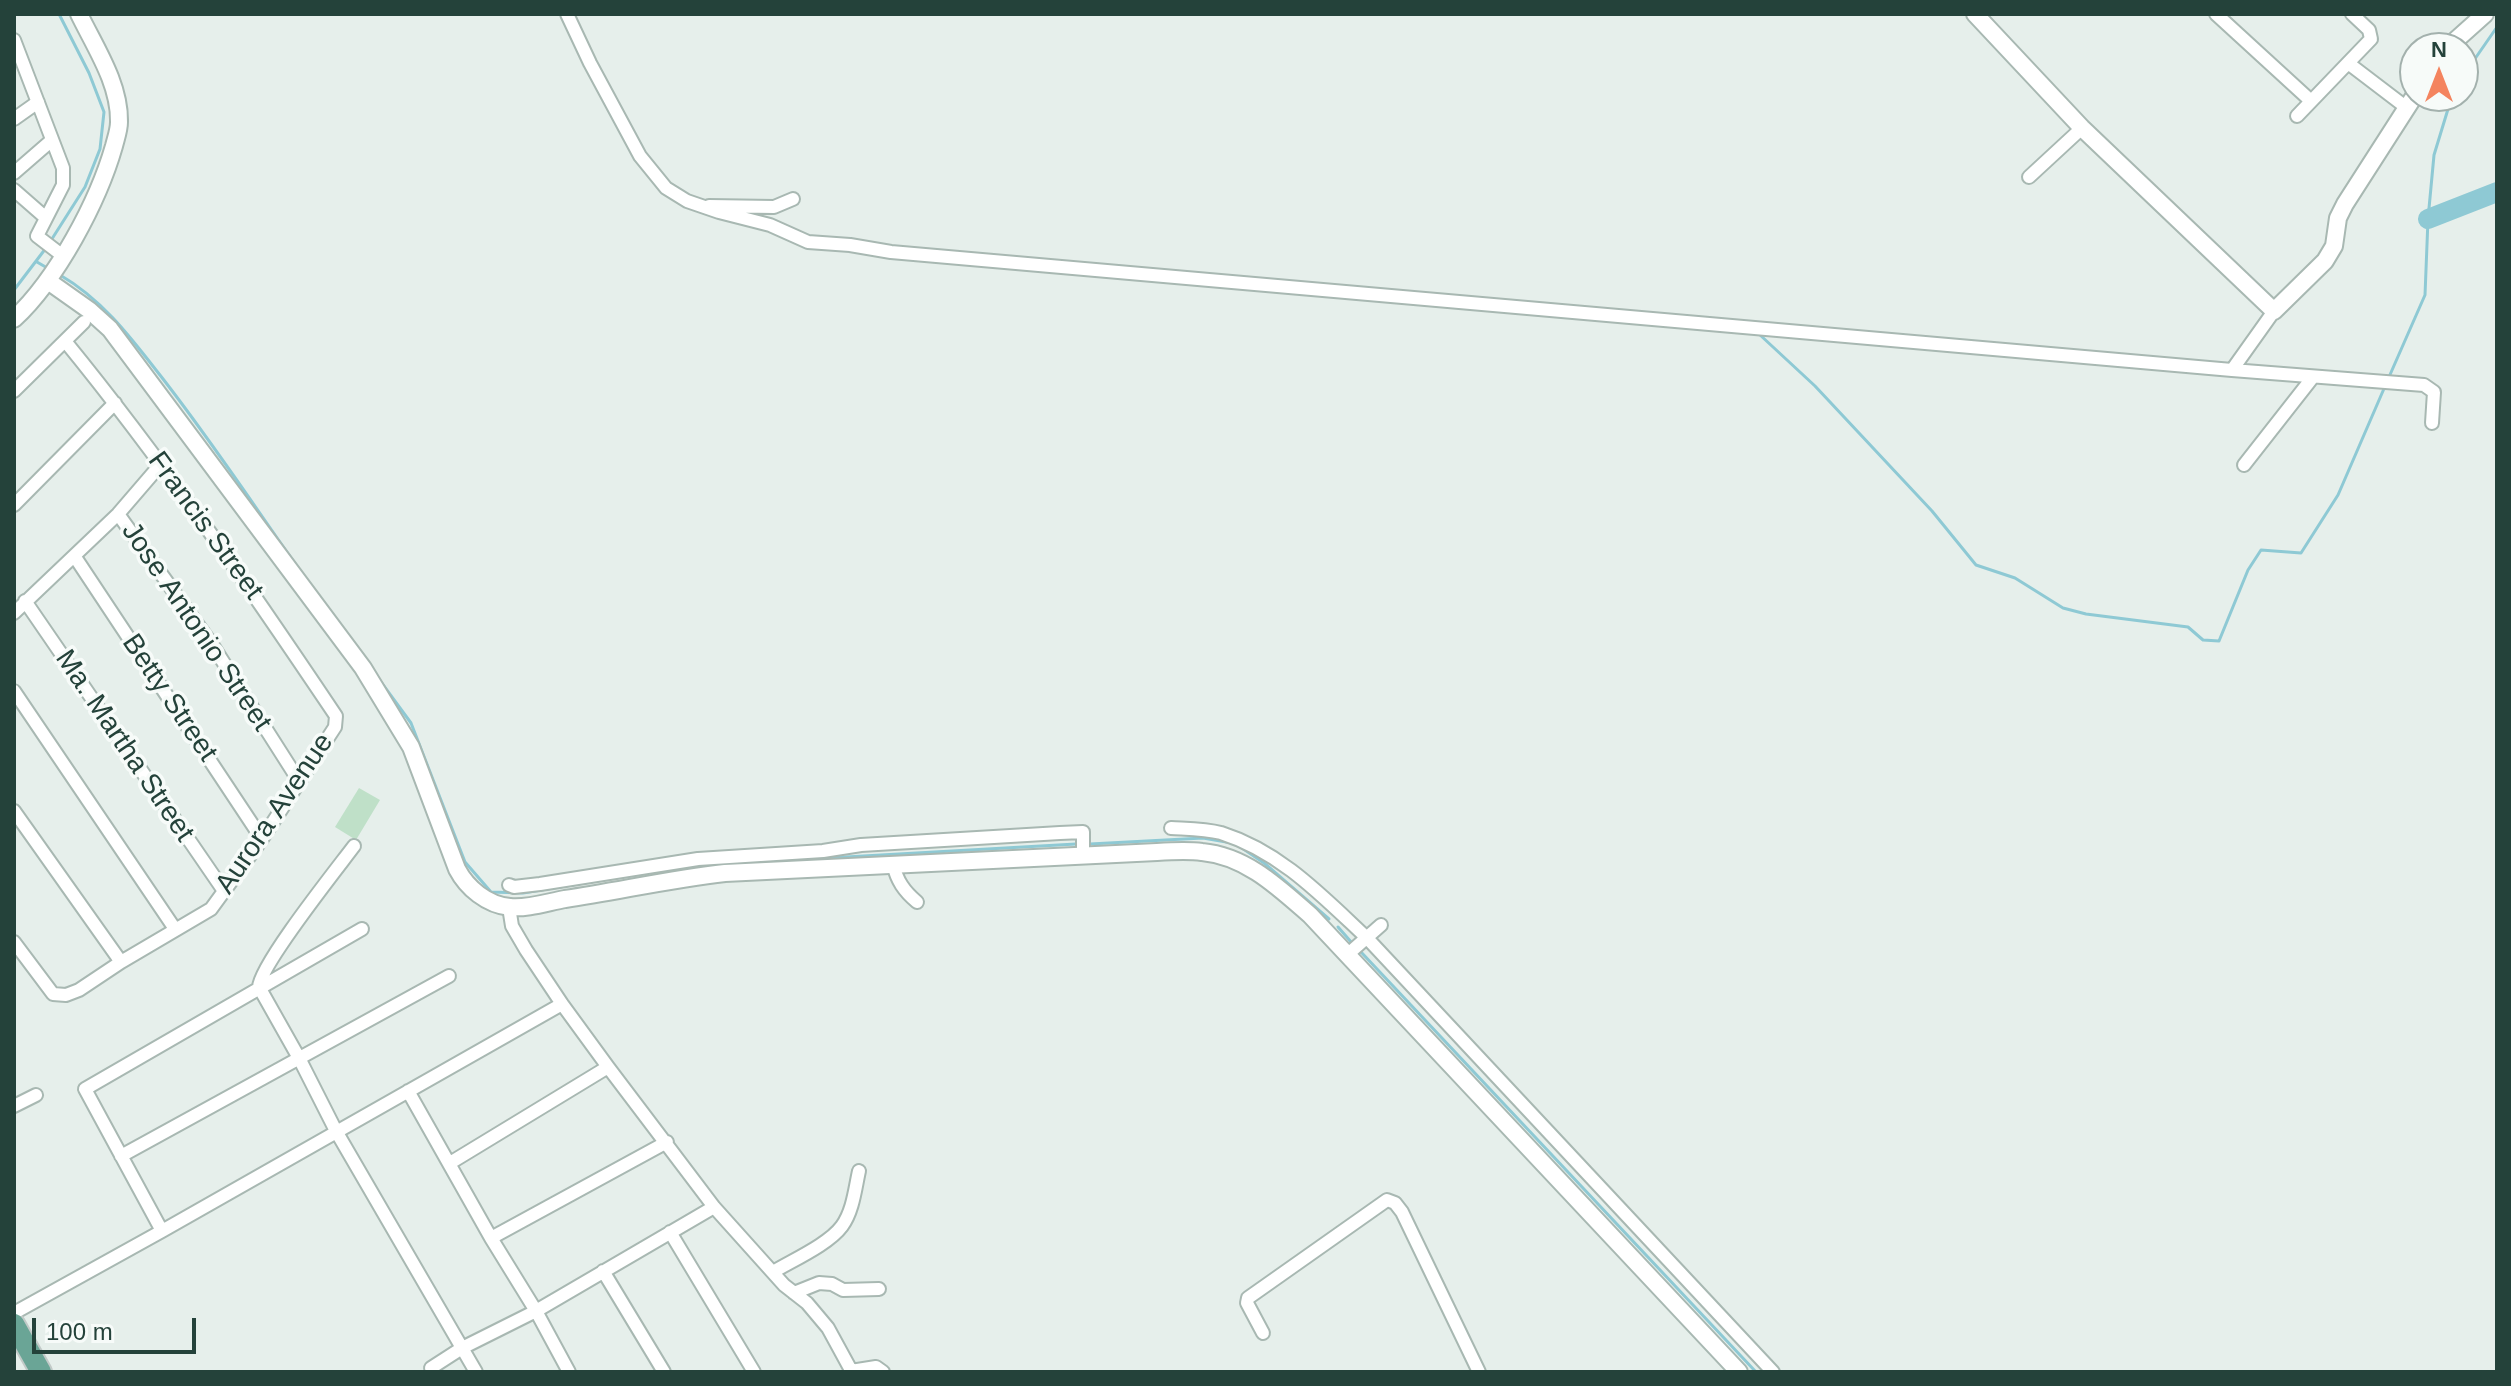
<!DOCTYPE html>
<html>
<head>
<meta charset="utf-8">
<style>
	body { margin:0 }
	#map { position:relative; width:2511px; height:1386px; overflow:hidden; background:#e6efeb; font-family:Helvetica,sans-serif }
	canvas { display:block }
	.frame { position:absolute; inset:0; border:16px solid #24423a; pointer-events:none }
	.north { position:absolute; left:2399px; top:32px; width:80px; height:80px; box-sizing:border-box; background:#f7fbf9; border:2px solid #a3b1ad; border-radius:50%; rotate:0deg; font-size:22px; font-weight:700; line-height:32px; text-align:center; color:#24423a }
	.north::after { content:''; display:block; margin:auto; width:28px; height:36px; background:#f4845f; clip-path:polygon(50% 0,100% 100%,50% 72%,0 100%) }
	.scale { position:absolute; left:32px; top:1318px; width:164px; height:36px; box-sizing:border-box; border:4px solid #24423a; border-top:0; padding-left:10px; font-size:24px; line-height:28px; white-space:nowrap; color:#24423a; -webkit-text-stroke:6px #f7fbf9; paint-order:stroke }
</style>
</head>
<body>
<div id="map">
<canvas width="2511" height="1386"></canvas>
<div class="frame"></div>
<div class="north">N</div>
<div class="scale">100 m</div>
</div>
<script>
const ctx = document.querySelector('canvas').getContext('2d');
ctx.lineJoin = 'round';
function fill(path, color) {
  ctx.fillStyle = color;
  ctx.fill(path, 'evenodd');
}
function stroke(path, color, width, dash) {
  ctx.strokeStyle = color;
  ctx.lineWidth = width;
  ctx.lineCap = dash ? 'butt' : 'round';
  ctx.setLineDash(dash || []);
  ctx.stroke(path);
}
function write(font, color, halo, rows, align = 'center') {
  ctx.font = font + ' Helvetica,sans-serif';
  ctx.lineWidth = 7;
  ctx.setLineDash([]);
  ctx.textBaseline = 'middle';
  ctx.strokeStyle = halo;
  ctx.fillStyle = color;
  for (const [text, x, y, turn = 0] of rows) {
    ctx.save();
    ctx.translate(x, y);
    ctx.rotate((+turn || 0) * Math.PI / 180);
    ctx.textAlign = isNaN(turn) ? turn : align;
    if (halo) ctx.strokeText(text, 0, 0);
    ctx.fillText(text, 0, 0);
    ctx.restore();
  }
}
const green = new Path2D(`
	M 359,788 L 380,800 L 356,840 L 335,827 Z`);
const stream = new Path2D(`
	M 2463,76 L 2497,27
	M 50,242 L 85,187 L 100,149 L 104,112 L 89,73 L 59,14
	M 37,262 L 49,269
	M 60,275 C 100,298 128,334 156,370 C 206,433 250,500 296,565
	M 14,290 L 46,248
	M 1759,334 L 1815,386 L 1932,511 L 1976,565 L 2015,578 L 2063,608 L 2086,614 L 2188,627 L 2203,640 L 2219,641 L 2248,570 L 2261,550 L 2301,553 L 2338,495 L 2386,384
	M 2389,377 L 2425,295 L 2428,219 L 2434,155 L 2452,96
	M 378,678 L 411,723 L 465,862 L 491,892 L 523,893 L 633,875
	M 1090,844 L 1203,838 L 1232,843
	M 1239,846 L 1264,863 L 1329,919
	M 704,865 L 1076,844
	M 1338,927 L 1352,943
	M 1361,952 L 1756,1372`);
const river = new Path2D(`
	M 2428,219 L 2497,192`);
const minor = new Path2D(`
	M 567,14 L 590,63 L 640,156 L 666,188 L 687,201 L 719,212 L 770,225 L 808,242 L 850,245 L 891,252 L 2232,370 L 2274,311
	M 2216,14 L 2311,101
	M 14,40 L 63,168 L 63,185 L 37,236 L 63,256
	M 2348,63 L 2407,108
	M 2297,116 L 2371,39 L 2369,30 L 2352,14
	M 14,119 L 38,102
	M 14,173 L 52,140
	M 2029,177 L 2082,128
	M 14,190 L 46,218
	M 709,206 L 774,207 L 793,199
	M 2232,370 L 2424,385 L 2434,392 L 2432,423
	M 14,391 L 84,322
	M 2244,465 L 2313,377
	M 14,505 L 115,403
	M 118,514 L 213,646 L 299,781
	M 75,557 L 262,839
	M 25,601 L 224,891
	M 14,613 L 118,514 L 161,464
	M 14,691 L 175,929
	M 14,811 L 121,962
	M 1171,828 C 1187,829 1205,829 1221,833 C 1281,852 1322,896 1367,938 L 1773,1372
	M 354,846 C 336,870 260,965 259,987 L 299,1058 L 336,1131 L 476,1372
	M 893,864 C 897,881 904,891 917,902
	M 509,885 L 514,887 L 540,884 L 698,859 L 823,851 L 861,845 L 1060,833 L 1083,832 L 1083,856
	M 509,907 L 512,926 L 526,950 L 562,1004 L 608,1067 L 714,1207 L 784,1285 L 807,1303 L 828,1328 L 852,1372
	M 14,942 L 53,994 L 66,995 L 79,990 L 121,962 L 211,909 L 262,839 L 335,727 L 336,716 C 250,588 163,461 65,341
	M 1347,955 L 1381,925
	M 408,1091 L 491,1238 L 536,1311 L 569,1372
	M 14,1106 L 36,1095
	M 121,1156 L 449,976
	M 450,1163 L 608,1067
	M 162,1231 L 85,1089 L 362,929
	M 670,1232 L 754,1372
	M 491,1238 L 667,1142
	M 603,1271 L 664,1372
	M 773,1272 C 793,1260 829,1244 842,1226 C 853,1211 855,1189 859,1171
	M 794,1293 L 819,1283 L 832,1284 L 843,1290 L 879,1289
	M 14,1313 L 162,1231 L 562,1004
	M 1263,1333 L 1247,1303 L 1248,1298 L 1387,1200 L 1395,1203 L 1402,1212 L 1479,1372
	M 431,1368 L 462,1348 L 536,1311 L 714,1207
	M 851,1371 L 876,1367 L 883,1372`);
const tertiary = new Path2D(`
	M 1975,14 L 2082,128 L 2274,311 L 2325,261 L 2334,246 L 2338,218 L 2345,204 L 2415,95
	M 2447,48 L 2485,14
	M 48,281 L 89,310 L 110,329 L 363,668 L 411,747 L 457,869 C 467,888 487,905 510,907 C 527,909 548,902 565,899 C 619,891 671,879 725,873 L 1157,852 C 1172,851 1187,850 1202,852 C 1246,856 1278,887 1310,915 L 1739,1372
	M 14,319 C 57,279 98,202 114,146 C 116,138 119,130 119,122 C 120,84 95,47 79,14`);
const primary = new Path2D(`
	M 14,1324 L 41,1372`);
const streetNames = [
	["Francis Street",205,526,54],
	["Jose Antonio Street",196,627,56],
	["Betty Street",169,698,56],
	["Ma. Martha Street",124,746,56],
	["Aurora Avenue",275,814,-56]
];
fill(green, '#bfe0c8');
stroke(stream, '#8ec9d4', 3);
stroke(river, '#8ec9d4', 20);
stroke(minor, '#a8b8b2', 16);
stroke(tertiary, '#a8b8b2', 20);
stroke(primary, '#c2cac8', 24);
stroke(minor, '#fff', 12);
stroke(tertiary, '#fff', 16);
stroke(primary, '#6aa596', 20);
write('28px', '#24423a', '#f7fbf9', streetNames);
</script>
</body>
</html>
